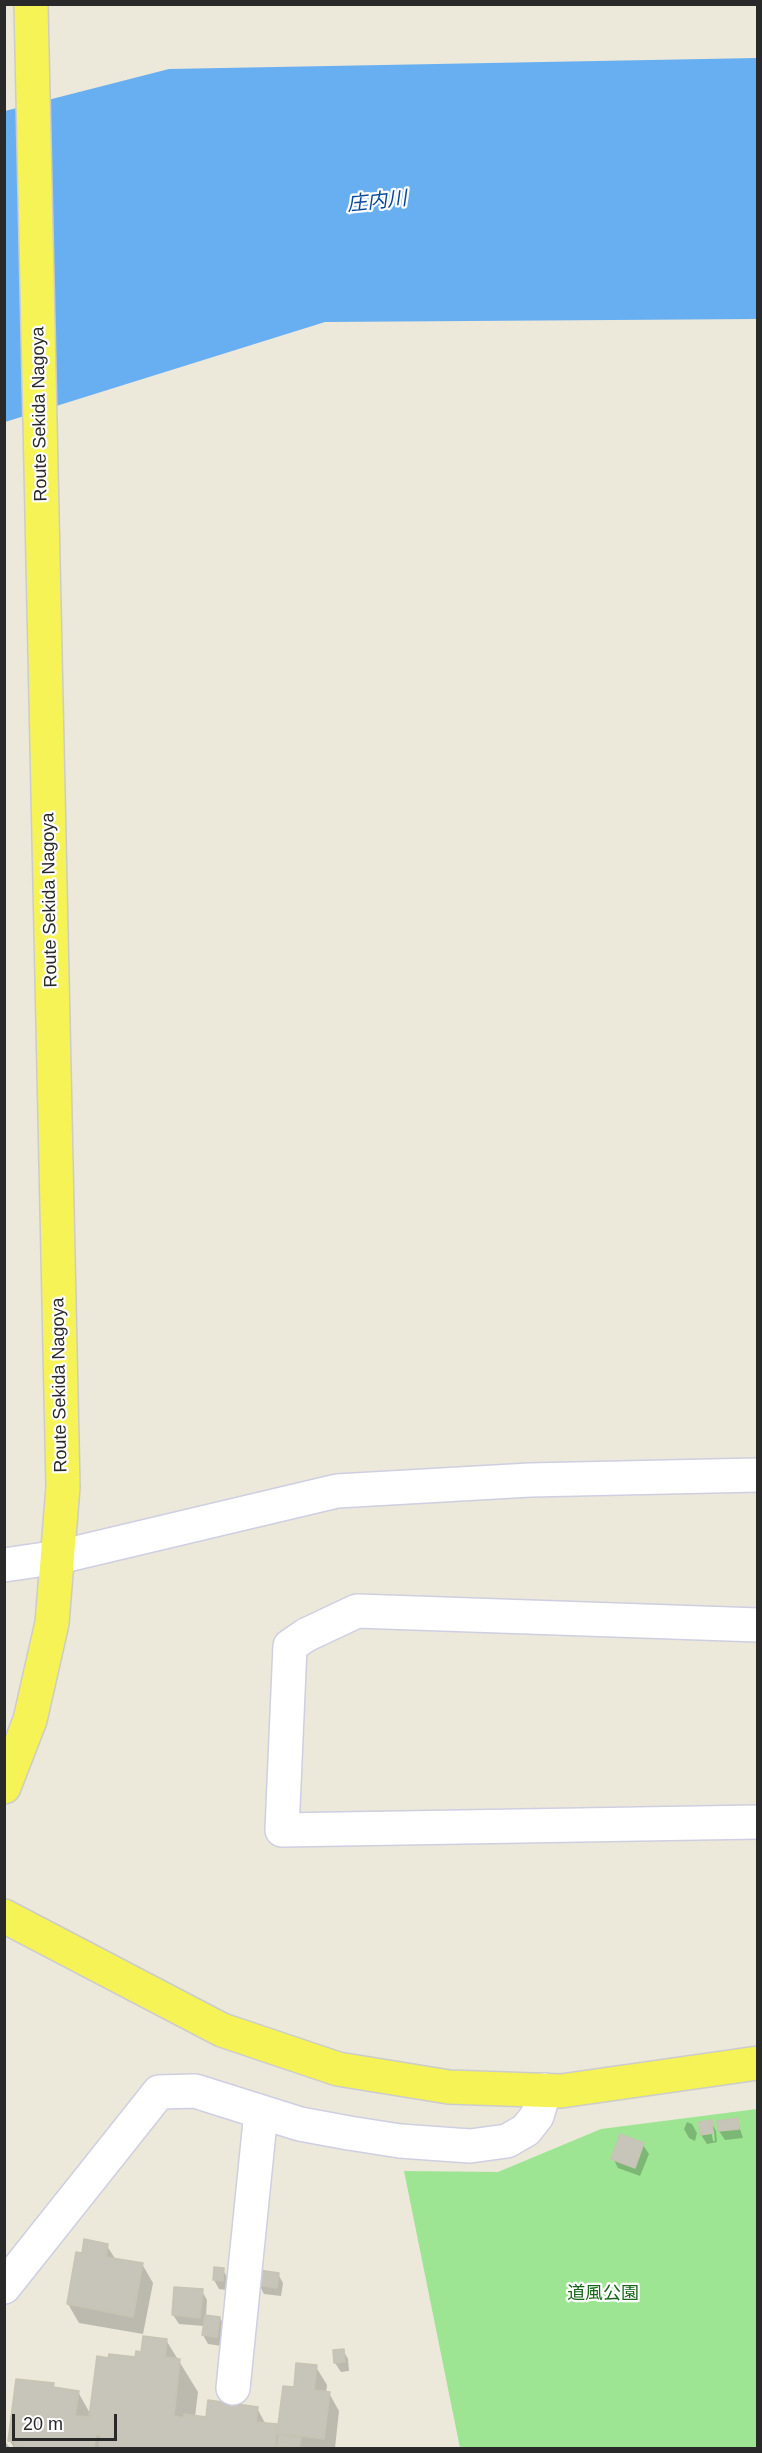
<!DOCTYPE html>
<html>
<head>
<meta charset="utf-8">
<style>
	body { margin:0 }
	#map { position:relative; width:762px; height:2453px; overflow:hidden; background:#ece8da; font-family:Arial,sans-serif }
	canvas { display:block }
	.frame { position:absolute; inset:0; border:6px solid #292929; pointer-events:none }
	.scale { position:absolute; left:12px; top:2414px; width:105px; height:27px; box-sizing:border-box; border:3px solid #292929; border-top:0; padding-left:8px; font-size:18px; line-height:21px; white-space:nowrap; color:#292929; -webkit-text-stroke:4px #fff; paint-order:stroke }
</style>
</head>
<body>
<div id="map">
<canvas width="762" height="2453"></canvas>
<div class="frame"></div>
<div class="scale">20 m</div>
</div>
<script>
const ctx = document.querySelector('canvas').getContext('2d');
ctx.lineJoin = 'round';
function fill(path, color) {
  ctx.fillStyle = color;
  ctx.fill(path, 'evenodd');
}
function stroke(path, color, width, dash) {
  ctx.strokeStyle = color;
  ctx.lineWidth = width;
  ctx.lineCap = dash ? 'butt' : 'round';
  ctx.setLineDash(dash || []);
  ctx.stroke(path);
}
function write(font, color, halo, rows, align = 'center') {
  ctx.font = font + ' Arial,"Noto Sans JP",sans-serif';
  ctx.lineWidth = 4.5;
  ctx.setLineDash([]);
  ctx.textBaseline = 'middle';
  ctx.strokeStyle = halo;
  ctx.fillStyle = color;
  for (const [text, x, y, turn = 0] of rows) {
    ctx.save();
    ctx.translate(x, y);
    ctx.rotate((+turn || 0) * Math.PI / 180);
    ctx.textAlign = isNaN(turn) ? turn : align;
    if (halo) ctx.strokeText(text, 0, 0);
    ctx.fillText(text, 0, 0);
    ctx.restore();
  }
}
const green = new Path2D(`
	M 757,2109 L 757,2448 L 460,2448 L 404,2171 L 498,2172 L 601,2129 Z`);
const water = new Path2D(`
	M 757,58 L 757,319 L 325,322 L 5,422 L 5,111 L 169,69 Z`);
const shadow = new Path2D(`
	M 737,2120 L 743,2138 L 725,2140 L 719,2131 Z
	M 687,2122 L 692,2124 L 697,2133 L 695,2141 L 689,2138 L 684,2129 Z
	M 711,2122 L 716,2131 L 717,2142 L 707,2144 L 701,2135 L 700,2123 ZM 711,2130 L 714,2130 L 715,2141 L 713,2141 Z
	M 643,2145 L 649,2154 L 640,2176 L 618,2168 L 613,2158 Z
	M 107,2246 L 116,2260 L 142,2264 L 153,2283 L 143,2334 L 79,2323 L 68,2304 L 83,2254 Z
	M 223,2270 L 228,2279 L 227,2290 L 219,2289 L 214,2280 Z
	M 278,2274 L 283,2283 L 281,2296 L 264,2294 L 259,2284 Z
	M 202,2291 L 207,2300 L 206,2316 L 220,2318 L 225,2327 L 222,2346 L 208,2344 L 203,2335 L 204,2326 L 179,2324 L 173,2315 Z
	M 166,2340 L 198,2392 L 195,2417 L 207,2418 L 257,2408 L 266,2425 L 276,2426 L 279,2430 L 295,2389 L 316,2367 L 327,2385 L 326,2393 L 329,2393 L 339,2411 L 335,2448 L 14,2448 L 10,2441 L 53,2385 L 55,2389 L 78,2392 L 91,2415 L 110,2359 L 136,2358 Z
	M 343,2350 L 348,2359 L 349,2371 L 341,2372 L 335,2363 Z
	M 4,2440 L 10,2448 L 4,2448 Z`);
const building = new Path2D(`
	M 738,2118 L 739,2129 L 718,2131 L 717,2121 Z
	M 712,2120 L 713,2133 L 700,2135 L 699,2122 Z
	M 620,2134 L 644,2143 L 635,2168 L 611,2159 Z
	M 84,2239 L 108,2244 L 106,2257 L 143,2263 L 133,2317 L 67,2304 L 76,2252 L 82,2253 Z
	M 214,2267 L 224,2268 L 223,2281 L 213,2280 Z
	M 259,2270 L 279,2273 L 277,2288 L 257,2285 Z
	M 174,2287 L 203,2289 L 200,2318 L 172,2315 Z
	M 205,2315 L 220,2317 L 217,2337 L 202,2335 Z
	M 143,2336 L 167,2339 L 165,2357 L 180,2359 L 174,2416 L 184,2418 L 184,2414 L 206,2417 L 208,2400 L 258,2407 L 256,2422 L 277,2424 L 275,2448 L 99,2448 L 101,2435 L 96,2435 L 94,2448 L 38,2448 L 15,2446 L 15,2442 L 8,2441 L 16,2379 L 54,2383 L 53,2387 L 79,2391 L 75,2416 L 89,2417 L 97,2356 L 108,2358 L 109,2354 L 135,2357 L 136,2351 L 141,2352 Z
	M 344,2349 L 345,2362 L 334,2363 L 333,2350 Z
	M 296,2363 L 317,2365 L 314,2390 L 330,2392 L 324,2439 L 277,2433 L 283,2386 L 294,2387 Z
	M 279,2435 L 301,2438 L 299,2448 L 277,2447 Z`);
const minor = new Path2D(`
	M 4,1565 L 59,1557 L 337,1491 L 530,1480 L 758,1475
	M 758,1625 L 357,1611 L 306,1635 L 290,1646 L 282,1830 L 758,1822
	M 4,2287 L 159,2092 L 195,2091 L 300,2124 L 349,2133 L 400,2141 L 470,2146 L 507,2141 L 526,2130 L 537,2116 L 545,2090
	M 233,2388 L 261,2112`);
const major = new Path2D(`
	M 4,1787 L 30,1720 L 52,1623 L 63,1487 L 31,4
	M 4,1916 L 222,2030 L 338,2069 L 449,2087 L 561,2091 L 758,2063`);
const streetNames = [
	["Route Sekida Nagoya",40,414,-91],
	["Route Sekida Nagoya",50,900,-91],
	["Route Sekida Nagoya",60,1385,-91]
];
const parkNames = [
	["道風公園",603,2294]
];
const waterNames = [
	["庄内川",377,202,-6]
];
fill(green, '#9de593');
fill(water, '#68aff2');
fill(shadow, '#0003');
fill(building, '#c7c4b9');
stroke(building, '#c7c4b3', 1.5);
stroke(minor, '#cfcfe2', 36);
stroke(major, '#ccc', 36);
stroke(minor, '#fff', 33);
stroke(major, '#f5f355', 33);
write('18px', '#292929', '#fff', streetNames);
write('18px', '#176718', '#fff', parkNames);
write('italic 20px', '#09499d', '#fff', waterNames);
</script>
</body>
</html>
